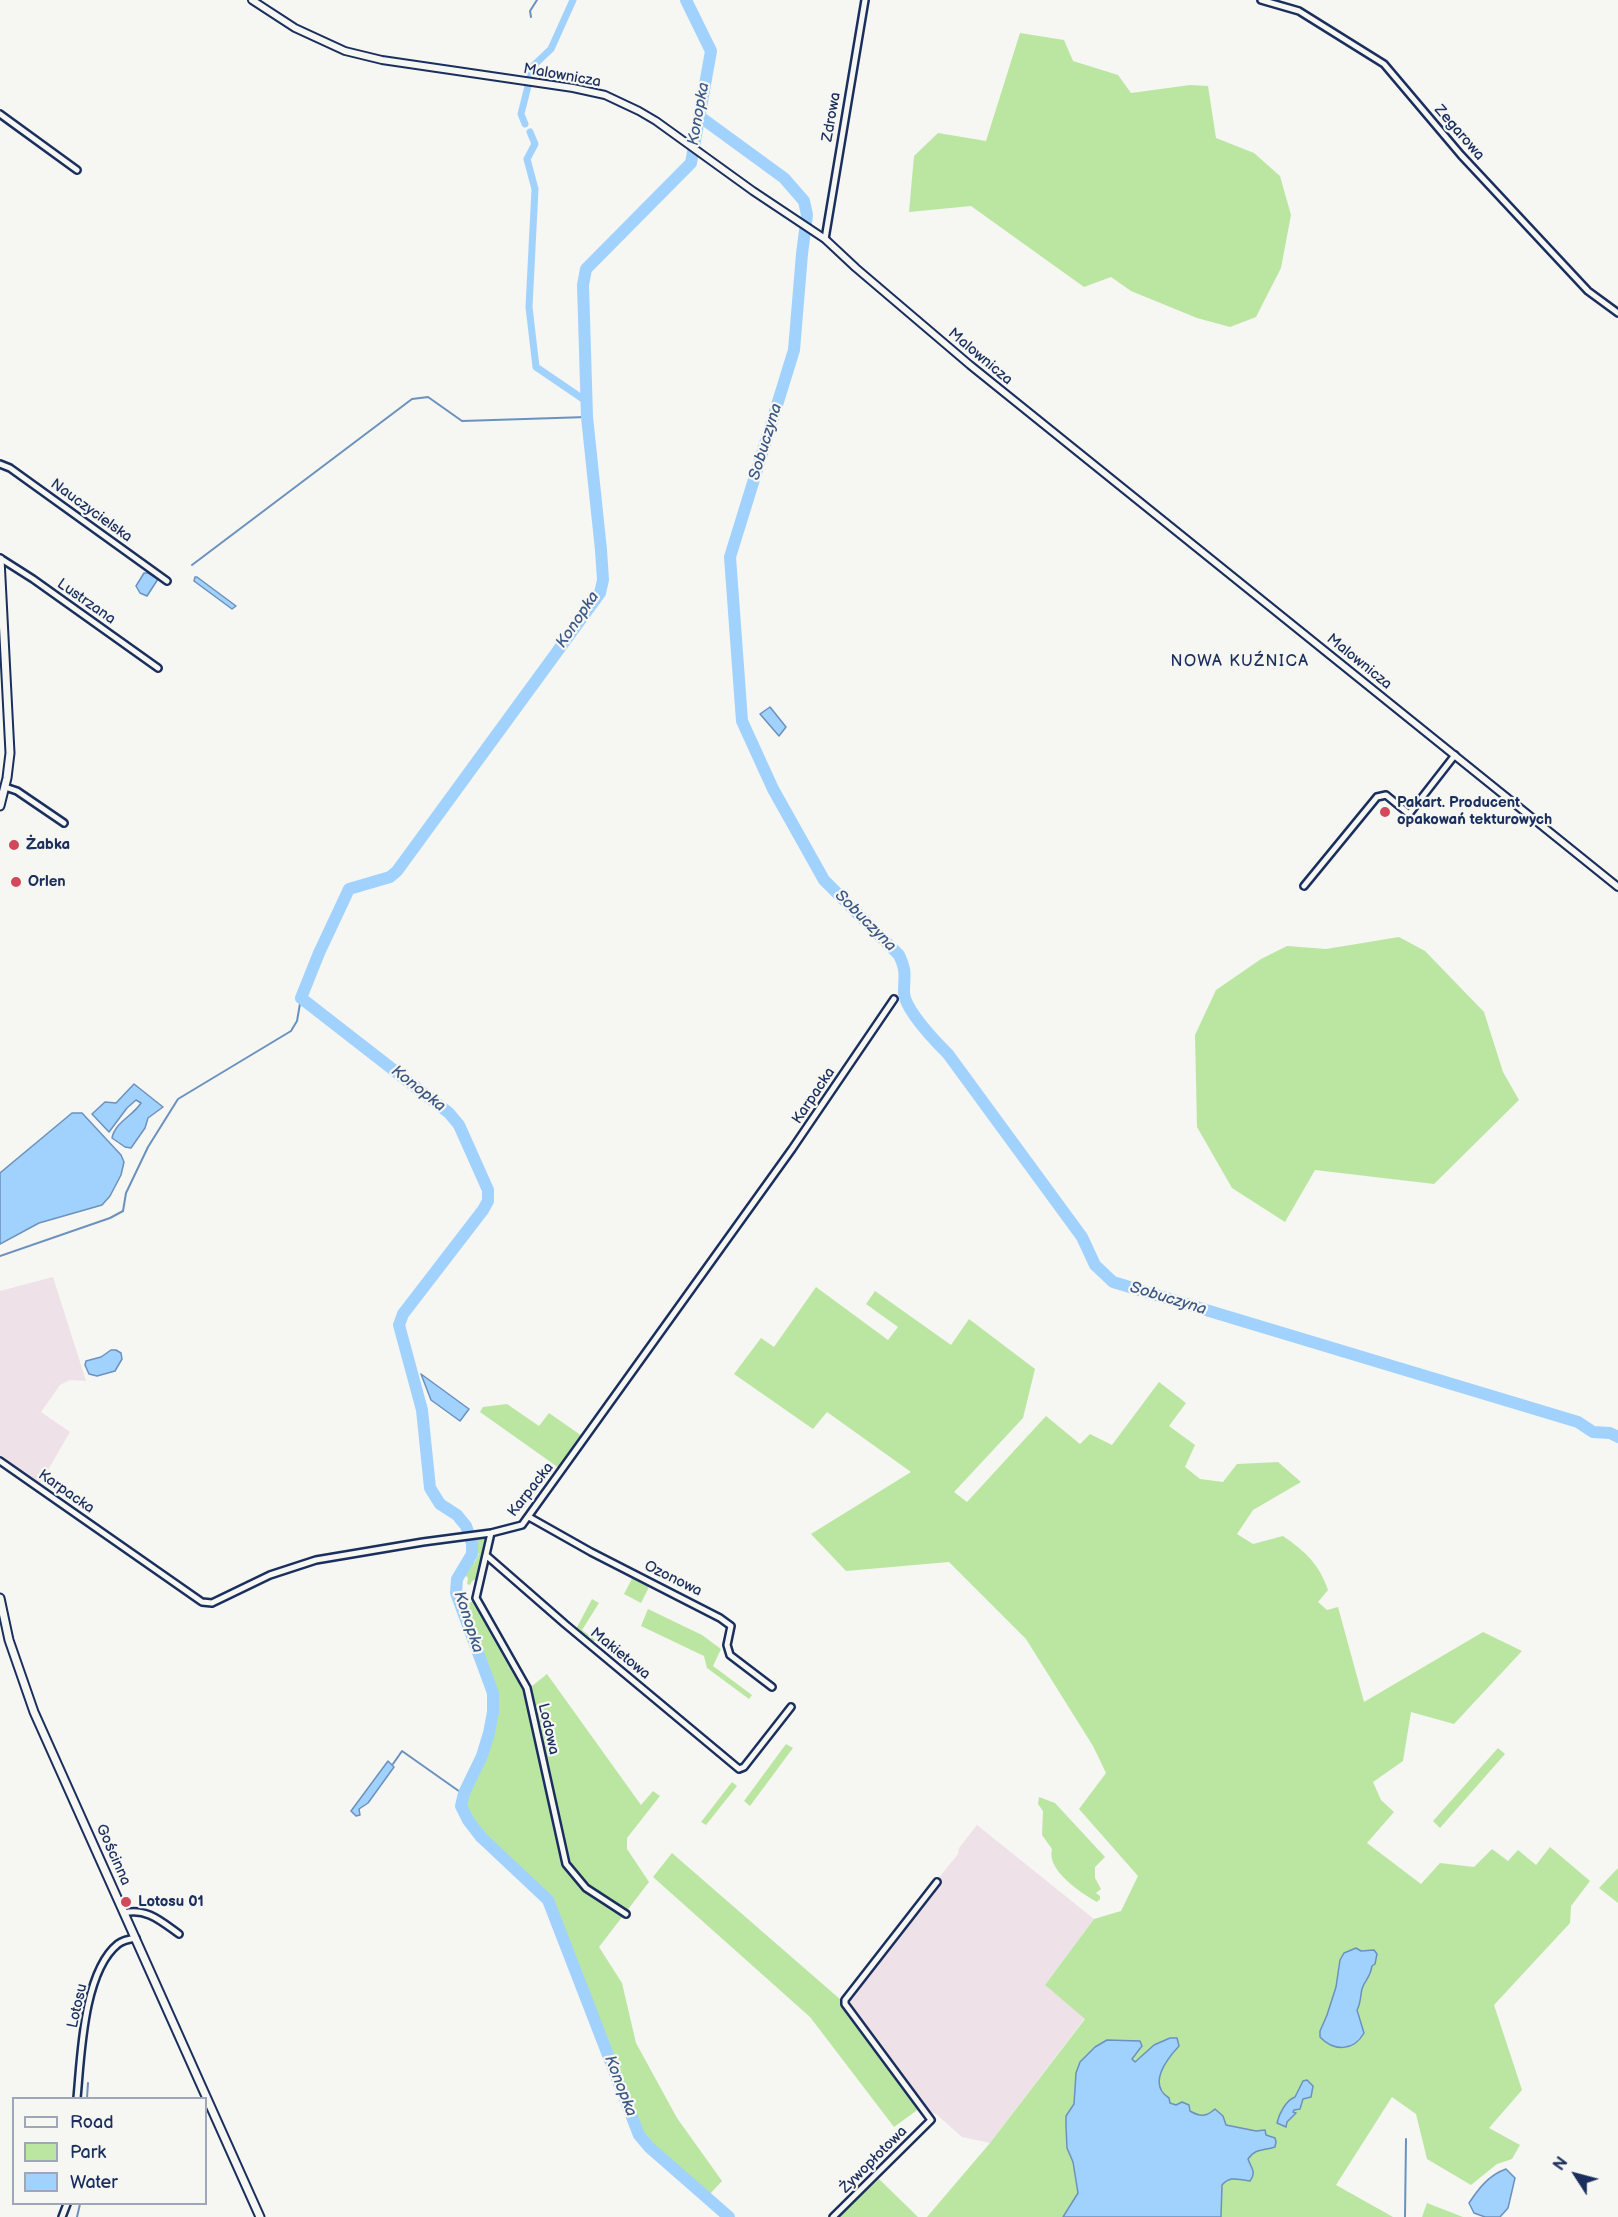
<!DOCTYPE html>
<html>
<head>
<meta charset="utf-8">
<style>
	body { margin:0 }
	#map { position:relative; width:1618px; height:2217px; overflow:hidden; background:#f6f6f2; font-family:"Balsamiq Sans",sans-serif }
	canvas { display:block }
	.legend { position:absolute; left:12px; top:2097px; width:195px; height:108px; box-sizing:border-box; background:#f6f6f2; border:2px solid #9ea6b7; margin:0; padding:8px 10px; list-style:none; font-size:18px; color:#1b2f5e }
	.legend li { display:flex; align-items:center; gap:12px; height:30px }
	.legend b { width:30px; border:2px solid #9ea6b7 }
	.north { position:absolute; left:1546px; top:2145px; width:60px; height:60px; -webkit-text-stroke:4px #f6f6f2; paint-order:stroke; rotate:306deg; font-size:16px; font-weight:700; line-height:24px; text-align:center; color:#1b2f5e }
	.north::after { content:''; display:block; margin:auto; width:21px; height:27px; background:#1b2f5e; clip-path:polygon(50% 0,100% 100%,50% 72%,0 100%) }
</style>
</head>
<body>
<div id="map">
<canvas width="1618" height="2217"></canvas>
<ul class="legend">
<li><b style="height:8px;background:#f6f6f2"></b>Road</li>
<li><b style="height:16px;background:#bbe6a2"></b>Park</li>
<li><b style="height:16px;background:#a1d2fe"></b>Water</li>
</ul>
<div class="north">N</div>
</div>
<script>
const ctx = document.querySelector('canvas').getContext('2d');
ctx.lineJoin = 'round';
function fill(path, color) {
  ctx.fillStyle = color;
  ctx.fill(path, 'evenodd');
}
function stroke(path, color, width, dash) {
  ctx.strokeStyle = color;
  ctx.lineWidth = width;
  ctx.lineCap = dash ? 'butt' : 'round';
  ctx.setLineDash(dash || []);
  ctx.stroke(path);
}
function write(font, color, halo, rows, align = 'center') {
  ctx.font = font + ' "Balsamiq Sans",sans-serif';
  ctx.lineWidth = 4.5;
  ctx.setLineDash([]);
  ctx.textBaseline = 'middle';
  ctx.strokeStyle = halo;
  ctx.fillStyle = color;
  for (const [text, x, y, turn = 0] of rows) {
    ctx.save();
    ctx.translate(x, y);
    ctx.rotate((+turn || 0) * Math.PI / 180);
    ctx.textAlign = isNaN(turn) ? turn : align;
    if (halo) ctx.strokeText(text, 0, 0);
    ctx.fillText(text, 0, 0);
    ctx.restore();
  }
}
const built = new Path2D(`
	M 53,1277 L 86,1381 L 70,1380 L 60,1385 L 41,1412 L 70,1432 L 38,1487 L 0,1461 L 0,1291 Z
	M 977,1825 L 1094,1919 L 1045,1985 L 1085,2018 L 990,2143 L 962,2137 L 936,2114 L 923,2112 L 841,2000 L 958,1854 L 959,1848 Z`);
const green = new Path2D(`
	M 1020,33 L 1064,40 L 1073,61 L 1118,75 L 1131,93 L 1190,85 L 1208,86 L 1216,138 L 1254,153 L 1280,176 L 1291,215 L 1281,268 L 1256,317 L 1230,327 L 1197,318 L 1131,291 L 1111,277 L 1084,287 L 971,206 L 909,212 L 914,156 L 938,133 L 986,141 Z
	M 1399,937 L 1425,951 L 1484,1012 L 1503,1072 L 1519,1100 L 1434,1184 L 1315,1170 L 1285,1222 L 1232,1188 L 1197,1127 L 1195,1035 L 1216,990 L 1261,959 L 1287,946 L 1326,949 Z
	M 816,1287 L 888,1340 L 898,1327 L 866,1304 L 875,1291 L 951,1345 L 969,1319 L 1035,1369 L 1023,1418 L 954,1492 L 967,1502 L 1046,1416 L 1080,1444 L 1090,1434 L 1112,1445 L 1159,1382 L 1186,1403 L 1169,1426 L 1195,1445 L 1185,1467 L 1200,1479 L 1223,1482 L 1237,1464 L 1278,1462 L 1301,1482 L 1253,1510 L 1237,1534 L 1253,1544 L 1283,1536 C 1306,1552 1319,1564 1328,1590 L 1318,1602 L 1327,1610 L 1338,1607 L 1364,1702 L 1483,1632 L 1522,1651 L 1454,1724 L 1411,1712 L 1403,1761 L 1373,1782 L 1381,1800 L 1394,1812 L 1367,1843 L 1421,1884 L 1440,1863 L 1474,1867 L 1492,1849 L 1508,1861 L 1518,1850 L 1536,1865 L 1550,1847 L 1590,1881 L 1571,1906 L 1570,1923 L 1494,2005 L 1522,2090 L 1489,2128 L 1520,2145 L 1512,2159 L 1497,2164 L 1471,2185 L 1427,2159 L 1416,2114 L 1392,2097 L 1336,2185 L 1393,2217 L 927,2217 L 990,2143 L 1085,2019 L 1045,1985 L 1094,1919 L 1121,1911 L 1138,1876 L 1079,1809 L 1106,1773 L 1093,1746 L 1026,1639 L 949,1562 L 846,1571 L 811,1534 L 911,1472 L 827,1412 L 813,1429 L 734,1374 L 761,1338 L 774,1347 Z
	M 507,1404 L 539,1426 L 549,1413 L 582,1436 L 559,1468 L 480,1412 L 483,1407 Z
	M 483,1537 L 486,1541 L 477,1579 L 472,1581 L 470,1585 L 467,1584 L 468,1578 L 463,1573 L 469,1563 L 474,1563 L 479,1554 L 476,1551 L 476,1539 Z
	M 634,1575 L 651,1583 L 641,1603 L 624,1594 Z
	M 592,1599 L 599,1603 L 582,1630 L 595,1640 L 592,1644 L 575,1631 Z
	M 474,1600 L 526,1691 L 547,1674 L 641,1805 L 653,1791 L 660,1796 L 627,1838 L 627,1849 L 649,1882 L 599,1947 L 622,1983 L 636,2043 L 677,2118 L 722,2181 L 708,2196 L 641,2132 L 551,1897 L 481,1832 L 466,1812 L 465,1801 L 488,1747 L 497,1707 L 493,1686 L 463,1607 Z
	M 648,1609 L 702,1635 L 721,1649 L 713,1666 L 752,1695 L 749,1699 L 707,1668 L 704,1656 L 641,1626 Z
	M 786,1744 L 793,1748 L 750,1806 L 744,1801 Z
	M 1498,1748 L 1505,1754 L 1440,1828 L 1433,1821 Z
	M 732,1782 L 737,1786 L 706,1825 L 701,1822 Z
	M 1039,1797 L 1055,1803 L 1105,1857 L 1095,1867 L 1095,1878 L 1101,1889 L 1096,1893 L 1100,1896 L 1100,1899 L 1097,1902 C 1081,1893 1046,1870 1052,1849 L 1042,1835 L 1043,1811 L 1038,1804 Z
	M 672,1853 L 841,2000 L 920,2108 L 894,2127 L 810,2017 L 653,1877 Z
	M 1618,1868 L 1618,1903 L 1599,1888 Z
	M 879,2179 L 918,2217 L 838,2217 Z
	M 1427,2203 L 1463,2217 L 1422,2217 Z`);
const water = new Path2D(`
	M 144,573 L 148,573 L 158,579 L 147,596 L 140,593 L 136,586 Z
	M 195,577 L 197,577 L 236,606 L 232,609 L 194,581 Z
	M 770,707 L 786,727 L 779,736 L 760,714 Z
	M 134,1084 L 163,1107 L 148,1118 L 145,1128 L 131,1148 L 125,1147 L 112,1138 C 115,1122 133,1116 141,1103 L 136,1100 L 127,1108 L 109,1132 L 92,1114 L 105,1102 L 116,1103 Z
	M 72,1113 L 82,1113 L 121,1155 L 124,1162 L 121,1175 L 110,1196 L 102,1205 L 39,1223 L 0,1244 L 0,1173 Z
	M 111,1350 L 116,1350 L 121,1353 L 122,1359 L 115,1371 L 97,1376 L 89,1374 L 85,1365 L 86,1361 L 101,1357 Z
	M 421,1374 L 469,1409 L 460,1421 L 431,1400 Z
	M 388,1761 L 394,1767 L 368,1803 L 359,1809 L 360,1815 L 356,1816 L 351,1811 Z
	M 1356,1948 L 1361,1951 L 1374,1950 L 1377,1954 L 1375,1964 L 1372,1966 C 1370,1979 1365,1979 1362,1989 C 1360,1997 1361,2003 1357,2010 L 1364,2033 C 1354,2051 1334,2052 1320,2037 L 1320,2031 L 1327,2015 L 1336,1987 L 1340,1960 L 1344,1953 Z
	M 1170,2038 L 1177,2038 L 1179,2046 C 1167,2059 1147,2084 1169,2098 L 1170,2103 L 1176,2105 L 1182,2102 L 1189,2105 L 1190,2111 C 1200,2117 1206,2117 1215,2109 L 1223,2116 L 1226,2125 L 1256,2131 L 1265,2130 L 1266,2135 L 1275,2138 L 1276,2142 L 1275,2147 C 1264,2151 1255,2148 1248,2159 C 1251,2168 1257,2172 1250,2181 C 1238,2180 1231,2175 1222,2185 L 1221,2217 L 1063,2217 L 1078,2193 L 1073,2162 L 1067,2148 L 1066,2126 L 1066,2116 L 1074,2104 L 1076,2073 L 1080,2062 L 1095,2047 L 1107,2040 L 1140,2041 L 1142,2046 L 1132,2059 L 1135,2062 L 1154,2045 Z
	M 1307,2080 L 1313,2086 L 1311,2097 L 1303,2099 L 1300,2109 L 1294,2110 L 1293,2112 L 1296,2113 L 1287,2122 L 1286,2127 L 1277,2123 C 1279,2114 1286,2100 1295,2097 L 1303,2081 Z
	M 1506,2169 L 1515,2178 L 1508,2208 L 1500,2217 L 1485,2217 L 1474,2213 L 1469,2203 C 1479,2188 1489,2175 1506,2169 Z`);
const stream = new Path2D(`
	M 531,17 L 530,11 L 537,0
	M 192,565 L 412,399 L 428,397 L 462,421 L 587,417
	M 0,1256 L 110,1218 L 123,1211 L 126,1193 L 148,1147 L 178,1099 L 291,1031 L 297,1021 L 301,998
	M 393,1764 L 402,1751 L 463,1794
	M 87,2098 L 88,2083
	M 77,2217 L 80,2204
	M 1405,2217 L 1406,2139`);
const canal = new Path2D(`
	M 525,124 L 521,114 L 533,66 L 551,49 L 573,0
	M 530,132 L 535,144 L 527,159 L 535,189 L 529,307 L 536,367 L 586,401`);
const river = new Path2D(`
	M 686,0 L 711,51 L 691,163 L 586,269 L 583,285 L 587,417 L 601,550 L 603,580 L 600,593 L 397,871 L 390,877 L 349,889 L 319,953 L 301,998 L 449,1113 L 459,1125 L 488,1190 L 488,1201 L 483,1210 L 403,1314 L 399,1325 L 422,1410 L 430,1488 L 440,1504 L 457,1515 L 466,1526 L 472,1543 L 472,1554 L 457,1579 L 456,1593 L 493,1693 L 493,1712 L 489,1733 L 482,1756 L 464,1793 L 461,1806 L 468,1820 L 481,1837 L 548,1900 L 639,2135 L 649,2147 L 729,2217
	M 699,116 L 784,178 L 804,201 L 807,215 L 802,254 L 794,350 L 730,557 L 742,721 L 773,789 L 824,880 L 899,955 C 907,972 904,975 904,992 C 904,1009 936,1042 948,1054 L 1082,1237 L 1095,1265 L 1113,1282 L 1578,1422 L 1593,1432 L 1610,1433 L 1618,1437`);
const minor = new Path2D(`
	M 1261,0 L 1299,11 L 1384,64 L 1461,155 L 1588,291 L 1618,313
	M 0,114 L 77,170
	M 825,239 L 865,0
	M 0,464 L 10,468 L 167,581
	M 0,558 L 33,579 L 158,668
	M 5,787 L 17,791 L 64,823
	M 1304,886 L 1377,797 L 1386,795 L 1409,814 L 1455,755
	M 0,1461 L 202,1602 L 212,1603 L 270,1575 L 316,1560 L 423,1542 L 491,1533 L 522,1525 L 792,1149 L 894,999
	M 529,1517 L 591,1552 L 720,1618 L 731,1626 L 727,1645 L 730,1655 L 772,1687
	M 491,1533 L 476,1598 L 527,1688 L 566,1864 L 586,1888 L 626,1914
	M 487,1556 L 565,1624 L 739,1769 L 744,1767 L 791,1707
	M 124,1913 C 146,1907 162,1922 179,1934
	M 77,2098 C 81,2057 83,1972 118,1944 C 123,1940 129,1939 136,1938
	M 62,2217 L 67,2204
	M 833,2217 L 931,2120 L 845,2004 L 845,2000 L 937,1882`);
const tertiary = new Path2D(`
	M 252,0 L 295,28 L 345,51 L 382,60 L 573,88 L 605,95 L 639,111 L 656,121 L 753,191 L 825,239 L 856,268 L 970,365 L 1618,887`);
const secondary = new Path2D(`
	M 0,559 L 10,753 L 7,778 L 0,806
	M 0,1598 L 9,1640 L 34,1712 L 260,2217`);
const markers = [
	[1385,812,6,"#d1495b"],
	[14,845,6,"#d1495b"],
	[16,882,6,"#d1495b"],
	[126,1902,6,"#d1495b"]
];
const streetNames = [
	["Malownicza",562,76,10],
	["Zdrowa",832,117,-80],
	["Zegarowa",1459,133,49],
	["Malownicza",980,357,40],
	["Nauczycielska",91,511,36],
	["Lustrzana",86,602,35],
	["Malownicza",1359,662,39],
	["Karpacka",814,1096,-56],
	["Karpacka",531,1490,-52],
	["Karpacka",66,1492,35],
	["Ozonowa",673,1579,26],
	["Makietowa",620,1654,39],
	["Lodowa",548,1729,77],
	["Gościnna",113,1855,66],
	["Lotosu",78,2006,-77],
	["Żywopłotowa",874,2160,-45]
];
const poiNames = [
	["Pakart. Producent",1397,803],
	["opakowań tekturowych",1397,820],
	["Żabka",26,845],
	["Orlen",28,882],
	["Lotosu 01",138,1902]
];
const waterNames = [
	["Konopka",699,114,-80],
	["Sobuczyna",766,442,-73],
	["Konopka",578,620,-56],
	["Sobuczyna",865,921,45],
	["Konopka",418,1089,38],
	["Sobuczyna",1168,1299,17],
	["Konopka",468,1622,72],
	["Konopka",620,2086,69]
];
const neighbourhoodNames = [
	["NOWA KUŹNICA",1240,662]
];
fill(built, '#efe1e8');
fill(green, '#bbe6a2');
fill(water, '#a1d2fe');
stroke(water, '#6b91be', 1.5);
stroke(stream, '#6b91be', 2);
stroke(canal, '#a1d2fe', 7);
stroke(river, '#a1d2fe', 12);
stroke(minor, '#1b2f5e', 10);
stroke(tertiary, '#1b2f5e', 10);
stroke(secondary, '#1b2f5e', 11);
stroke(minor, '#f6f6f2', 5);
stroke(tertiary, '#f6f6f2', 6);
stroke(secondary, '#f6f6f2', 7);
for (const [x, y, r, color] of markers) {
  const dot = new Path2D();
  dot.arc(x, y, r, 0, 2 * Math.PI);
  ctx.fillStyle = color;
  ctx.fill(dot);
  stroke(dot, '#f6f6f2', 2);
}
write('15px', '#1b2f5e', '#f6f6f2', streetNames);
write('bold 15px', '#1b2f5e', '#f6f6f2', poiNames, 'left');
write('italic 16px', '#3c5886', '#f6f6f2', waterNames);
ctx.letterSpacing = '1.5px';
write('16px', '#1b2f5e', '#f6f6f2', neighbourhoodNames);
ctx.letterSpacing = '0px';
</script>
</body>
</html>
